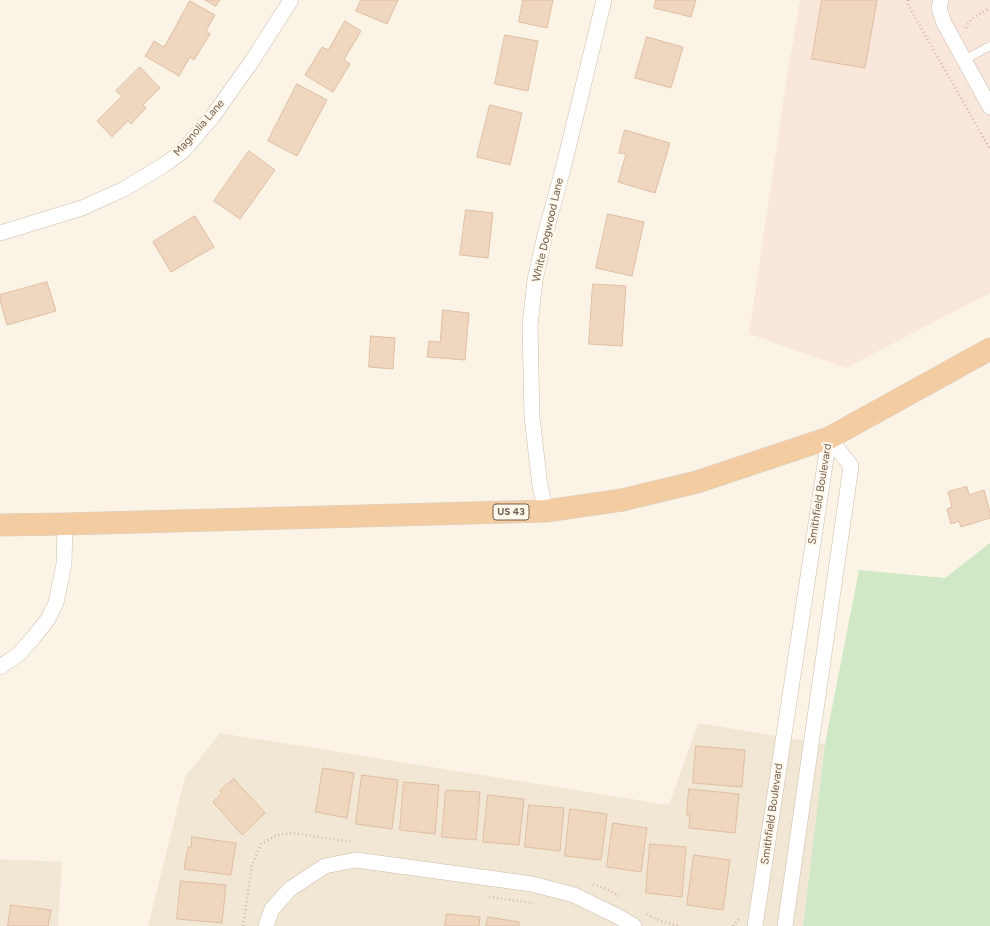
<!DOCTYPE html>
<html>
<head>
<meta charset="utf-8">
<style>
	body { margin:0 }
	canvas { display:block; background:#fbf4e6 }
</style>
</head>
<body>
<canvas width="990" height="926"></canvas>
<script>
const ctx = document.querySelector('canvas').getContext('2d');
ctx.lineJoin = 'round';
function fill(path, color) {
  ctx.fillStyle = color;
  ctx.fill(path, 'evenodd');
}
function stroke(path, color, width, dash) {
  ctx.strokeStyle = color;
  ctx.lineWidth = width;
  ctx.lineCap = dash ? 'butt' : 'round';
  ctx.setLineDash(dash || []);
  ctx.stroke(path);
}
function write(font, color, halo, rows, align = 'center') {
  ctx.font = font + ' Figtree,sans-serif';
  ctx.lineWidth = 4;
  ctx.setLineDash([]);
  ctx.textBaseline = 'middle';
  ctx.strokeStyle = halo;
  ctx.fillStyle = color;
  for (const [text, x, y, turn = 0] of rows) {
    ctx.save();
    ctx.translate(x, y);
    ctx.rotate((+turn || 0) * Math.PI / 180);
    ctx.textAlign = isNaN(turn) ? turn : align;
    if (halo) ctx.strokeText(text, 0, 0);
    ctx.fillText(text, 0, 0);
    ctx.restore();
  }
}
const residential = new Path2D(`
	M 698,723 L 825,744 L 803,926 L 363,926 L 361,925 L 361,926 L 148,926 L 185,777 L 220,733 L 669,805 Z
	M 0,859 L 62,862 L 58,926 L 0,926 Z`);
const commercial = new Path2D(`
	M 800,0 L 990,0 L 990,293 L 846,368 L 749,334 L 788,70 Z`);
const green = new Path2D(`
	M 990,543 L 990,926 L 803,926 L 825,744 L 859,570 L 945,578 Z`);
const building = new Path2D(`
	M 205,0 L 220,0 L 216,6 Z
	M 361,0 L 398,0 L 387,24 L 356,11 Z
	M 523,0 L 553,0 L 547,28 L 519,22 Z
	M 656,0 L 696,0 L 691,17 L 654,8 Z
	M 822,0 L 877,0 L 865,68 L 812,59 Z
	M 190,1 L 215,15 L 206,31 L 210,34 L 194,60 L 190,57 L 179,76 L 145,56 L 154,41 L 164,47 Z
	M 345,21 L 361,31 L 344,60 L 350,64 L 333,92 L 305,75 L 322,47 L 328,50 Z
	M 505,35 L 538,41 L 528,91 L 495,84 Z
	M 647,37 L 683,47 L 671,88 L 635,78 Z
	M 140,67 L 160,88 L 143,105 L 146,108 L 131,124 L 128,121 L 112,137 L 97,121 L 122,96 L 116,91 Z
	M 297,84 L 327,100 L 297,156 L 268,141 Z
	M 490,105 L 522,113 L 510,165 L 477,157 Z
	M 625,130 L 670,143 L 655,193 L 618,182 L 626,154 L 619,153 Z
	M 249,151 L 275,170 L 240,219 L 214,201 Z
	M 466,210 L 493,213 L 488,258 L 460,255 Z
	M 608,214 L 644,222 L 632,276 L 596,268 Z
	M 195,216 L 214,247 L 171,272 L 153,242 Z
	M 47,282 L 56,311 L 7,325 L 0,300 L 0,295 Z
	M 593,284 L 626,286 L 622,346 L 589,344 Z
	M 443,310 L 469,313 L 465,360 L 427,357 L 429,341 L 440,342 Z
	M 371,336 L 395,338 L 393,369 L 369,367 Z
	M 967,487 L 969,495 L 984,490 L 990,512 L 990,518 L 961,527 L 959,521 L 951,524 L 947,509 L 952,507 L 948,492 Z
	M 696,746 L 745,750 L 742,787 L 693,783 Z
	M 323,768 L 354,773 L 347,818 L 316,812 Z
	M 362,775 L 398,780 L 392,829 L 356,824 Z
	M 234,779 L 265,813 L 242,835 L 213,802 L 222,793 L 220,791 Z
	M 404,782 L 439,785 L 435,834 L 400,830 Z
	M 689,789 L 739,794 L 735,833 L 689,828 L 690,815 L 687,815 Z
	M 446,790 L 480,792 L 476,840 L 442,837 Z
	M 488,795 L 524,799 L 519,845 L 483,842 Z
	M 529,805 L 564,808 L 560,851 L 525,847 Z
	M 570,809 L 607,814 L 601,860 L 565,856 Z
	M 613,823 L 647,828 L 641,872 L 607,867 Z
	M 192,837 L 236,843 L 231,875 L 184,869 L 188,847 L 191,847 Z
	M 650,844 L 686,847 L 682,897 L 646,893 Z
	M 694,855 L 730,860 L 723,910 L 687,905 Z
	M 181,881 L 226,885 L 222,923 L 177,919 Z
	M 11,905 L 51,910 L 48,926 L 8,926 Z
	M 447,914 L 480,917 L 479,926 L 445,926 Z
	M 488,917 L 519,922 L 519,926 L 486,926 Z`);
const path = new Path2D(`
	M 908,0 L 908,5 L 990,149
	M 966,28 C 970,17 980,14 990,8
	M 593,884 L 607,889 L 619,896
	M 489,897 L 533,903
	M 647,914 L 660,921 L 680,926
	M 243,926 L 252,865 L 261,844 L 277,835 L 292,833 L 353,842
	M 733,926 L 739,919`);
const service = new Path2D(`
	M 964,60 L 990,46`);
const minor = new Path2D(`
	M 941,0 L 939,8 L 944,23 L 990,107
	M 0,233 L 82,208 L 124,189 L 164,165 L 183,151 L 213,116 L 252,61 L 291,0
	M 546,511 L 540,486 L 532,417 L 530,325 L 535,280 L 545,235 L 563,169 L 604,0
	M 0,667 L 19,654 L 34,637 L 48,619 L 56,603 L 64,564 L 65,524
	M 266,926 L 272,909 L 290,889 L 325,866 L 356,860 L 532,884 L 574,895 L 617,916 L 634,926
	M 755,926 L 829,438
	M 785,926 L 851,466 L 829,438`);
const trunk = new Path2D(`
	M 0,525 L 65,524 L 546,511 L 622,500 L 697,482 L 829,438 L 990,349`);
const shields = [
	[511,512,36]
];
const shieldNames = [
	["US 43",511,512]
];
const streetNames = [
	["Magnolia Lane",199,128,-49],
	["White Dogwood Lane",548,230,-77],
	["Smithfield Boulevard",820,494,-81],
	["Smithfield Boulevard",772,814,-82]
];
fill(residential, '#f2e7d5');
fill(commercial, '#fae7db');
fill(green, '#d0e8c5');
fill(building, '#eed6bf');
stroke(building, '#e0bea1', 1);
stroke(service, '#ccbdad', 9);
stroke(minor, '#ccbdad', 16);
stroke(trunk, '#d8d2cd', 23);
stroke(path, '#d3b9a3', 2.5, [1, 3]);
stroke(service, '#fff', 8);
stroke(minor, '#fff', 15);
stroke(trunk, '#f3cca2', 22);
for (const [x, y, w] of shields) {
  const box = new Path2D();
  box.roundRect(x - w / 2, y - 8, w, 16, 3);
  ctx.fillStyle = '#fef8ec';
  ctx.fill(box);
  stroke(box, '#725d4c', 1);
}
write('bold 10px', '#725d4c', null, shieldNames);
write('11px', '#725d4c', '#fef8ec', streetNames);
</script>
</body>
</html>
